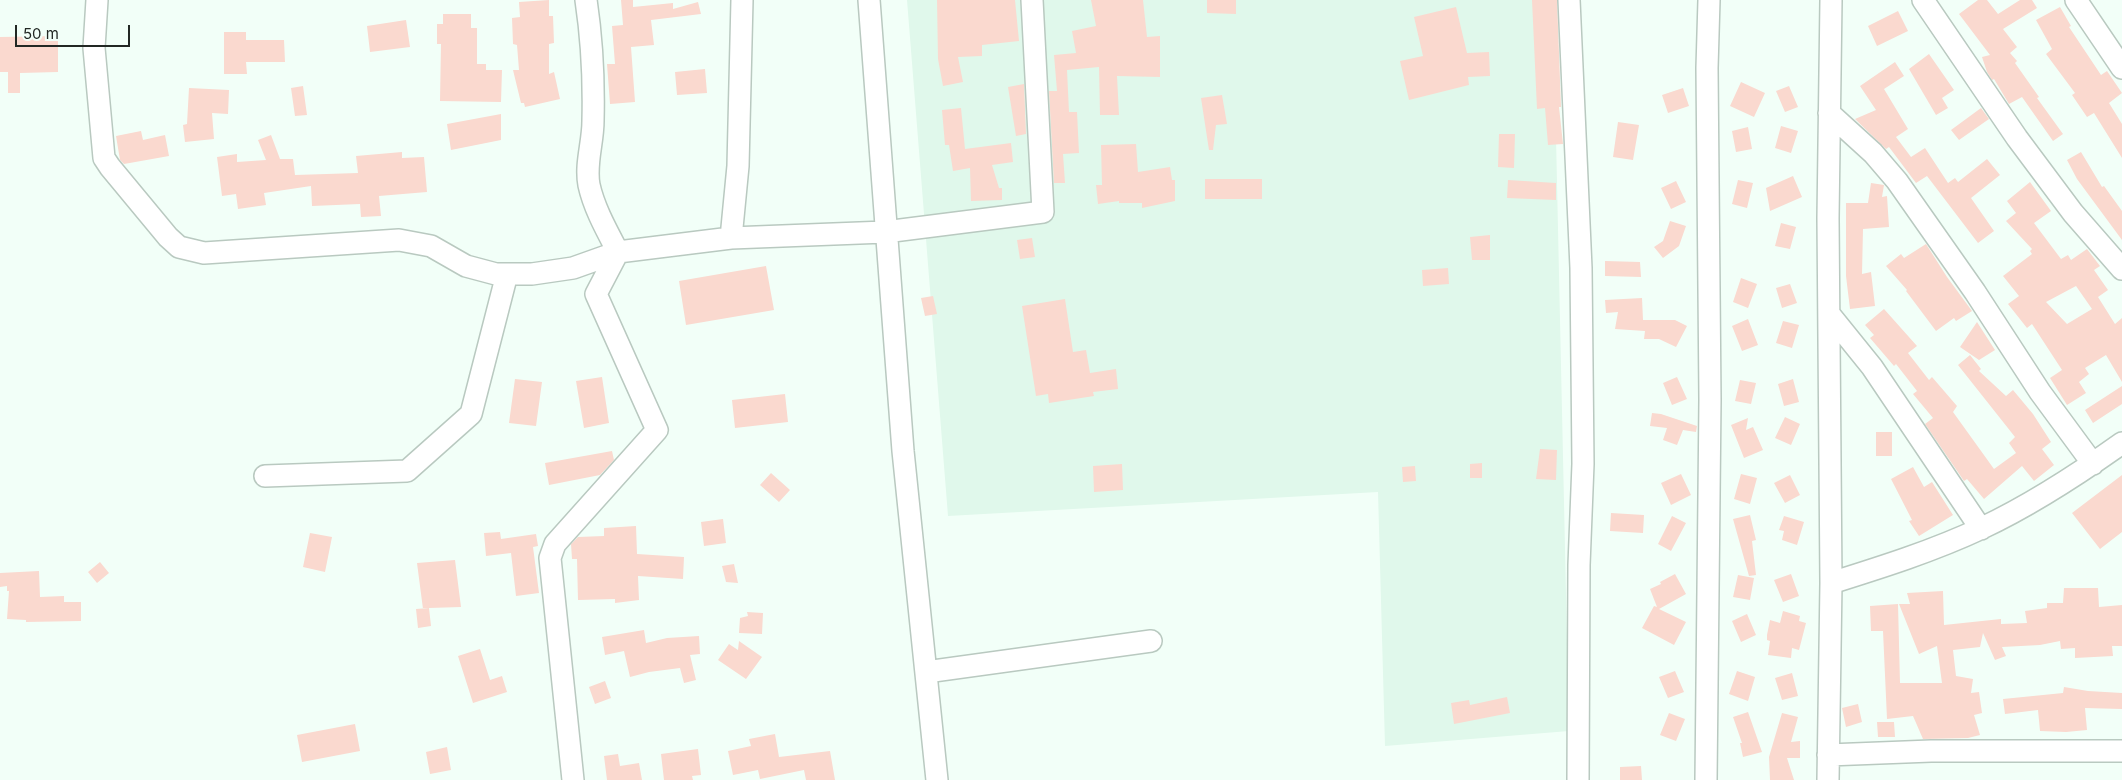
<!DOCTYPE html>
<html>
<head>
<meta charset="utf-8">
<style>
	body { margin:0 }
	#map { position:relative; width:2122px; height:780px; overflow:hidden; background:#f2fff8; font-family:Inter,sans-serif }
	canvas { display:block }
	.scale { position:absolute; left:15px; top:25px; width:115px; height:22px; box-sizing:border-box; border:2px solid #222824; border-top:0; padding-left:6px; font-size:15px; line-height:18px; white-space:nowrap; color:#222824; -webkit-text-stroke:4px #f2fff8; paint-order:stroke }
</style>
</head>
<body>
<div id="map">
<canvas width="2122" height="780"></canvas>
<div class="scale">50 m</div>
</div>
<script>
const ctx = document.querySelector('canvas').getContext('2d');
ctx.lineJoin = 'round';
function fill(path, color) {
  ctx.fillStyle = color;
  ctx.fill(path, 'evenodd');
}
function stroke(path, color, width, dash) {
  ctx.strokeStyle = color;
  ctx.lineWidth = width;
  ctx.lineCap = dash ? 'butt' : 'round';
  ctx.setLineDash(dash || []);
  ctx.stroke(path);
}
const built = new Path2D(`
	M 907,0 L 1553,0 L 1569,731 L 1385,746 L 1378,492 L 948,516 Z`);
const building = new Path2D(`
	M 549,0 L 549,16 L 553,16 L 554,43 L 549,44 L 549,74 L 554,72 L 560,99 L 525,107 L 524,103 L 521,103 L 513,70 L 519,70 L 517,45 L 513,44 L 512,18 L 520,17 L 519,2 Z
	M 621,0 L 633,0 L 633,7 L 673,3 L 673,9 L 698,2 L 701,14 L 651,20 L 654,45 L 631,47 L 635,102 L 610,104 L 607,64 L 615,64 L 612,26 L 623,25 Z
	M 937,0 L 1015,0 L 1019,41 L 982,45 L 982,56 L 958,57 L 963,82 L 943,86 L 938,59 Z
	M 1091,0 L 1143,0 L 1147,37 L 1160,36 L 1160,77 L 1117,76 L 1119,115 L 1100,115 L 1099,67 L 1067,70 L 1069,112 L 1077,112 L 1079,153 L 1063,154 L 1065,183 L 1054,183 L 1049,91 L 1057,91 L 1054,55 L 1076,53 L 1072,31 L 1096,26 Z
	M 1207,0 L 1236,0 L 1236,14 L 1207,13 Z
	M 1532,0 L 1557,0 L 1561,107 L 1559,107 L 1563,144 L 1548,145 L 1545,108 L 1537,109 Z
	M 1978,0 L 1987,0 L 1998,14 L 2020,0 L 2032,0 L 2037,8 L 2003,29 L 2017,47 L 2010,53 L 2017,61 L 2015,63 L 2039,97 L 2037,98 L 2063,134 L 2053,141 L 2022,97 L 2009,104 L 1994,79 L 1992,80 L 1987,72 L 1982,57 L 1990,55 L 1959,14 Z
	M 1456,7 L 1467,53 L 1489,52 L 1490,76 L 1468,77 L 1469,85 L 1409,100 L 1400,61 L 1423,56 L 1414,17 Z
	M 2060,7 L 2071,26 L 2069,27 L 2101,75 L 2107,71 L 2122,93 L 2109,103 L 2122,124 L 2122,158 L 2094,113 L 2087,117 L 2072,95 L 2075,93 L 2046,54 L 2052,49 L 2036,20 Z
	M 1898,11 L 1908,31 L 1877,46 L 1868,26 Z
	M 443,14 L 471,14 L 471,28 L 477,28 L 477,64 L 486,64 L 486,70 L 502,70 L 501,102 L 440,101 L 441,44 L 437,44 L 437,24 L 443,24 Z
	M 406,20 L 410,47 L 370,52 L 367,26 Z
	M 224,32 L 246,32 L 246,40 L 284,40 L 285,62 L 246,62 L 247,74 L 224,74 Z
	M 58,36 L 58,72 L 20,73 L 20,93 L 8,93 L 8,72 L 0,72 L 0,37 Z
	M 1929,54 L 1954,90 L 1942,98 L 1948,108 L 1936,115 L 1909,69 Z
	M 1895,62 L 1904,76 L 1884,89 L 1908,129 L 1896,137 L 1911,157 L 1925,148 L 1948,183 L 1955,178 L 1958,182 L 1987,159 L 2000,175 L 1971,198 L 1994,231 L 1978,243 L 1927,176 L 1916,183 L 1889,147 L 1886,149 L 1855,119 L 1876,110 L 1860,86 Z
	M 705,69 L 707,93 L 677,95 L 675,72 Z
	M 1741,82 L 1765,93 L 1754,117 L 1730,106 Z
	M 1024,84 L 1026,134 L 1016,136 L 1008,87 Z
	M 303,86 L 307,115 L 295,116 L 291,88 Z
	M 1789,86 L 1798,107 L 1785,112 L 1776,91 Z
	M 189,88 L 229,90 L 228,114 L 212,113 L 214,139 L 185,142 L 183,125 L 187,124 Z
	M 1683,88 L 1689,106 L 1668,113 L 1662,95 Z
	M 1222,95 L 1227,124 L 1216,125 L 1213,150 L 1209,150 L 1201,98 Z
	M 961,108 L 965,149 L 1011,143 L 1013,162 L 992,165 L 999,188 L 1002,188 L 1002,200 L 971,201 L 970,168 L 953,171 L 949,145 L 945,145 L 942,110 Z
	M 1981,108 L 1989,119 L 1959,140 L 1951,130 Z
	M 501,114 L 501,140 L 451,150 L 447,124 Z
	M 1618,122 L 1639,125 L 1633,160 L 1613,157 Z
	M 1781,126 L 1798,131 L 1791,153 L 1775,148 Z
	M 1748,127 L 1752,149 L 1736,152 L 1732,131 Z
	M 141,131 L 143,140 L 165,135 L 169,156 L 124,164 L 120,160 L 116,136 Z
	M 1499,134 L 1515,134 L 1514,168 L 1498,167 Z
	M 271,135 L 280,159 L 293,159 L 295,175 L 358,173 L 356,156 L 402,152 L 402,158 L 424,157 L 427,192 L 379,196 L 381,216 L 361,217 L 360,204 L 312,206 L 311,186 L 264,193 L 266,205 L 238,209 L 236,194 L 222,196 L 217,157 L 237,154 L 237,162 L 266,160 L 258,140 Z
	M 1136,144 L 1138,172 L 1170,167 L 1172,180 L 1175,180 L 1175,201 L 1142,208 L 1142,203 L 1119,203 L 1119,201 L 1098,204 L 1096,185 L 1102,185 L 1101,145 Z
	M 2081,152 L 2102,187 L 2104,186 L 2122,211 L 2122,240 L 2077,179 L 2067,160 Z
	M 1793,176 L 1802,197 L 1770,211 L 1766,188 Z
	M 1205,179 L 1262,179 L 1262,199 L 1205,199 Z
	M 1508,180 L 1556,183 L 1556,200 L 1507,198 Z
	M 1738,180 L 1753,183 L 1747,208 L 1732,204 Z
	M 1676,181 L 1686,202 L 1671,209 L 1661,188 Z
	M 2030,182 L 2051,211 L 2034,223 L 2061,259 L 2068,255 L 2071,260 L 2087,249 L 2100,266 L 2094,270 L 2108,290 L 2098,297 L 2115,324 L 2122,318 L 2122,382 L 2106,355 L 2085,368 L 2089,374 L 2079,382 L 2086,393 L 2067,405 L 2050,378 L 2062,370 L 2032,324 L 2027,328 L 2008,304 L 2019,296 L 2003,276 L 2032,254 L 2030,251 L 2032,249 L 2006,221 L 2016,213 L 2007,201 ZM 2076,286 L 2092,309 L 2067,324 L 2046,302 Z
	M 1871,183 L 1884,185 L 1882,197 L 1887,196 L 1889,227 L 1863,229 L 1862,274 L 1871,272 L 1875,306 L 1850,309 L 1846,276 L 1846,203 L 1868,203 Z
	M 1670,221 L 1686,226 L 1679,246 L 1663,258 L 1654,247 L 1663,241 Z
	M 1781,223 L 1796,227 L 1790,249 L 1775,246 Z
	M 1490,235 L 1490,260 L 1472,260 L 1470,237 Z
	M 1032,238 L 1035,257 L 1020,259 L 1017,240 Z
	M 1926,244 L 1947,277 L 1972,311 L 1956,321 L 1954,318 L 1936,331 L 1906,291 L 1907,290 L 1886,266 L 1901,254 L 1904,258 Z
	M 1605,261 L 1640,262 L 1641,277 L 1605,276 Z
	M 766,266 L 774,310 L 686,325 L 679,281 Z
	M 1448,268 L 1449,284 L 1423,286 L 1422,270 Z
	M 1741,278 L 1757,284 L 1748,308 L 1733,302 Z
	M 1790,284 L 1797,303 L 1782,308 L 1776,288 Z
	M 933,296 L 937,314 L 925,316 L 921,298 Z
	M 1642,298 L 1643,320 L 1675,320 L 1687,326 L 1676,347 L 1659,339 L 1644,339 L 1645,331 L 1615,329 L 1618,312 L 1606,313 L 1605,300 Z
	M 1065,299 L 1073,352 L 1086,350 L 1090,373 L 1116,369 L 1118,389 L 1093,392 L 1094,396 L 1049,403 L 1048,394 L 1036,396 L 1022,306 Z
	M 1884,309 L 1917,346 L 1908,353 L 1929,380 L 1932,377 L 1957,406 L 1953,412 L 1994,469 L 2016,453 L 2009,443 L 2015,437 L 1958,365 L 1970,355 L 1981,369 L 1979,371 L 2006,396 L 2013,390 L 2033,414 L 2051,442 L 2042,449 L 2054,465 L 2034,481 L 2022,466 L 1984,499 L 1967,479 L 1964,481 L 1925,424 L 1933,418 L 1913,394 L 1917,391 L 1896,364 L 1894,366 L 1870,338 L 1874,335 L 1865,325 Z
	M 1748,319 L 1758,345 L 1742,351 L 1732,326 Z
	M 1783,321 L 1799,325 L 1792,348 L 1776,343 Z
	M 1977,322 L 1995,350 L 1979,360 L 1960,347 Z
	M 602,377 L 609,423 L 584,428 L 576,381 Z
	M 1677,377 L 1687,399 L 1672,405 L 1663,383 Z
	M 515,379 L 542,382 L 536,426 L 509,423 Z
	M 1793,379 L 1799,402 L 1784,406 L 1778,384 Z
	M 1740,380 L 1756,383 L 1751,404 L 1735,401 Z
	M 2122,386 L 2122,404 L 2093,423 L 2085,410 Z
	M 785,394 L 788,422 L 735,428 L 732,400 Z
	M 1652,413 L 1661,414 L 1697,426 L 1696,432 L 1683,430 L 1677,445 L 1663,440 L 1667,428 L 1650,426 Z
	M 1785,417 L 1800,424 L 1791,445 L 1775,438 Z
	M 1748,418 L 1746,430 L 1753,427 L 1763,450 L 1744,458 L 1731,425 Z
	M 1876,432 L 1892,432 L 1892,456 L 1876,456 Z
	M 1540,449 L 1557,450 L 1556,480 L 1536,479 Z
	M 612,451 L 614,460 L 600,475 L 549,485 L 545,463 Z
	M 1482,463 L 1482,478 L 1470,478 L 1470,464 Z
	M 1122,464 L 1123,490 L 1094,492 L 1093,466 Z
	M 1415,466 L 1416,481 L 1403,482 L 1402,467 Z
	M 1913,467 L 1924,487 L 1932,482 L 1953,515 L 1919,536 L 1909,521 L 1912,520 L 1891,479 Z
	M 771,473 L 790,490 L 779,502 L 760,485 Z
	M 1681,474 L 1691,495 L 1671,505 L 1661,483 Z
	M 1741,474 L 1757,478 L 1750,504 L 1734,499 Z
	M 1790,475 L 1800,495 L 1785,503 L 1774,483 Z
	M 2122,475 L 2122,532 L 2100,549 L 2072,513 Z
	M 1611,513 L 1644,515 L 1643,533 L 1610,531 Z
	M 1750,515 L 1756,540 L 1752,541 L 1756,575 L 1749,576 L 1733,519 Z
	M 1672,516 L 1686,523 L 1671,551 L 1658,544 Z
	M 1784,516 L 1804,522 L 1797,545 L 1782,540 L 1784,531 L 1779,530 Z
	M 723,519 L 726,543 L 704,546 L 701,522 Z
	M 636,526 L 637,554 L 684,557 L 683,579 L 638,576 L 639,600 L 615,603 L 615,599 L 578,600 L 577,559 L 572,559 L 571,544 L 578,537 L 604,536 L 604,528 Z
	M 500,532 L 501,539 L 536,534 L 538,546 L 533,547 L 539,593 L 516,596 L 511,553 L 486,556 L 484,533 Z
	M 310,533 L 332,537 L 325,572 L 303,567 Z
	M 455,560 L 461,607 L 429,608 L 431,626 L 418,628 L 416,609 L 429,608 L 423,609 L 417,563 Z
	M 100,562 L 109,573 L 97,583 L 88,572 Z
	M 734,564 L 738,583 L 726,582 L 722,566 Z
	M 39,571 L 40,597 L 64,596 L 64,602 L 81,602 L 81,621 L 26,622 L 26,620 L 7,619 L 9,591 L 7,591 L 7,586 L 0,587 L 0,573 Z
	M 1675,574 L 1686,594 L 1659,609 L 1686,622 L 1674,645 L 1642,628 L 1654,606 L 1657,607 L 1650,589 L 1661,584 L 1660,582 Z
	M 1791,574 L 1799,596 L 1783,602 L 1774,580 Z
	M 1738,575 L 1754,578 L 1750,600 L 1733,597 Z
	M 2064,588 L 2098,588 L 2099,607 L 2122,605 L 2122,646 L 2112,646 L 2113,656 L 2075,658 L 2075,648 L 2061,649 L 2060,641 L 2040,645 L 2002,647 L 2006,656 L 1995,660 L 1983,633 L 1980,647 L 1953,650 L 1956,676 L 1973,679 L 1971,693 L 1979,692 L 1982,713 L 1974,715 L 1980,735 L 1968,738 L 1923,739 L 1913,716 L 1887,719 L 1883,631 L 1871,631 L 1870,606 L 1898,604 L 1900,683 L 1942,683 L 1937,646 L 1919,654 L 1899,604 L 1910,604 L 1907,593 L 1943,591 L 1944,625 L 2001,619 L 2001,624 L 2027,623 L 2025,611 L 2047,608 L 2047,603 L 2063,603 Z
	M 1783,611 L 1800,616 L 1799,621 L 1806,623 L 1799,650 L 1792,648 L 1791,658 L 1768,655 L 1770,641 L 1767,640 L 1767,635 L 1770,620 L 1780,623 Z
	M 747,612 L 763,613 L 762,634 L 739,633 L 740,618 L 748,616 Z
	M 1747,614 L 1756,635 L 1741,642 L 1732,621 Z
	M 644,630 L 646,643 L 667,638 L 699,636 L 700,654 L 690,655 L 696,680 L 684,683 L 680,668 L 649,672 L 630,677 L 624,651 L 605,655 L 602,637 Z
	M 739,641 L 762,657 L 746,679 L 718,660 L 729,644 L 738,650 Z
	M 480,649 L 490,680 L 502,676 L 507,692 L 473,703 L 458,656 Z
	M 1675,671 L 1684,692 L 1668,698 L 1659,677 Z
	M 1737,671 L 1755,677 L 1748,701 L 1729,694 Z
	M 1792,673 L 1798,696 L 1782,700 L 1775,678 Z
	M 605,681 L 611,698 L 595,704 L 589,687 Z
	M 2064,687 L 2088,691 L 2122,693 L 2122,709 L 2085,708 L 2087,730 L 2066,732 L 2040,731 L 2038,710 L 2005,714 L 2003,699 L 2063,693 Z
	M 1507,697 L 1510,713 L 1454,724 L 1451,703 L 1469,700 L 1470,705 Z
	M 1858,704 L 1862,722 L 1846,727 L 1842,708 Z
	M 1748,712 L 1762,752 L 1743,757 L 1740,743 L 1742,743 L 1733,717 Z
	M 1669,713 L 1685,719 L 1676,741 L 1660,735 Z
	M 1782,713 L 1798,717 L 1791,742 L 1800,741 L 1800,758 L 1787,758 L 1794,780 L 1770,780 L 1769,757 Z
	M 1877,722 L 1894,722 L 1895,737 L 1878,737 Z
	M 355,724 L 360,751 L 302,762 L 297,735 Z
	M 775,734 L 779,757 L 830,751 L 835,780 L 806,780 L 804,770 L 760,779 L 758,770 L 733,775 L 728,751 L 751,746 L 749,739 Z
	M 447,747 L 451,770 L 430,774 L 426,752 Z
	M 698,749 L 701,775 L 692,776 L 693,780 L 664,780 L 661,754 Z
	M 618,754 L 620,766 L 639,763 L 642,780 L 607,780 L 604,756 Z
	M 1641,766 L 1642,780 L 1620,780 L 1620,767 Z`);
const minor = new Path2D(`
	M 97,0 L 94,48 L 104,158 L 110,167 L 168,237 L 179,247 L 204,253 L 399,240 L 431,246 L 466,266 L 496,274 L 532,274 L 573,268 L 618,252 L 731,238 L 885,232 L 1043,212 L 1032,0
	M 586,0 C 592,40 594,81 593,121 C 593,143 585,164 589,185 C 594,208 607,231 618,252
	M 869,0 L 903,451 L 937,780
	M 1569,0 L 1581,268 L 1583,464 L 1579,565 L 1578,780
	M 1923,0 L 2017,138 L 2073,213 L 2122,269
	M 2076,0 L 2122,68
	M 1829,113 L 1873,153 L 1897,181 L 1975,292 L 2040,392 L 2093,464
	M 731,238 L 738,166 L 742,0
	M 1830,315 L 1872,367 L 1981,529
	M 265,476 L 407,471 L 471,414 L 507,274
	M 1831,583 C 1882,567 1933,551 1982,528 C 2031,505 2077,475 2122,443
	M 926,672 L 1151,641
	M 1828,755 L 1931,751 L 2122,751
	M 573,780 L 550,558 L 555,544 L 657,430 L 596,294 L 618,252
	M 1706,780 L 1710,400 L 1707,68 L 1709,0
	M 1828,780 L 1831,583 L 1828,218 L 1831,0`);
fill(built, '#e0f8eb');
fill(building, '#fad9cf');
stroke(minor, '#b9c9c0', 24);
stroke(minor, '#fff', 21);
</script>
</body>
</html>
